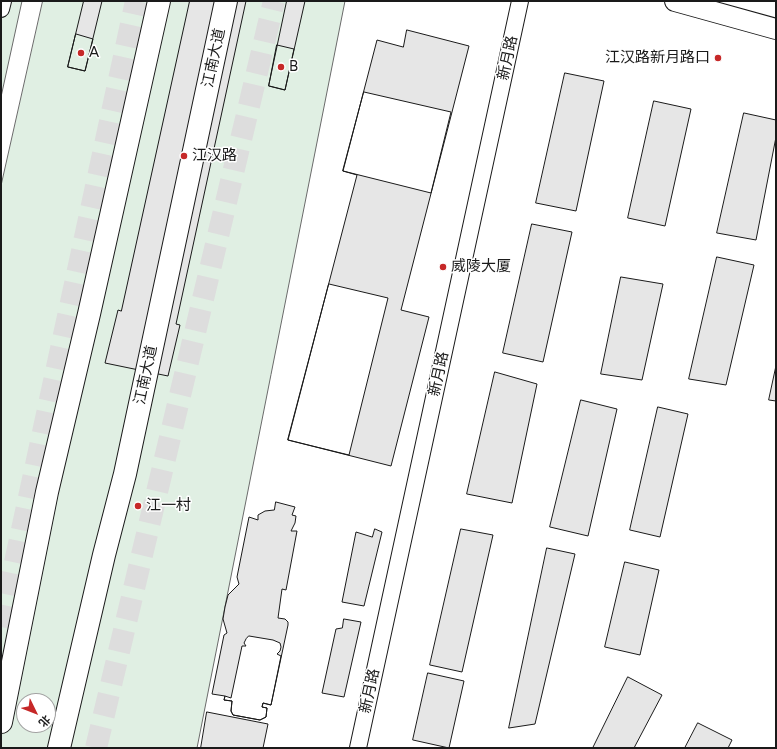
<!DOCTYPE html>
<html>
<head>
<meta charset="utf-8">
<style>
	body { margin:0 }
	#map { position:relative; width:777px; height:749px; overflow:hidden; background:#fff; font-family:Figtree,"Noto Sans SC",sans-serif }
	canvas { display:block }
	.frame { position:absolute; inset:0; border:2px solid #1a1a1a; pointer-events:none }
	.north { position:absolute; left:16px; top:693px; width:40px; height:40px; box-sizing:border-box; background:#fff; border:1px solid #a3a3a3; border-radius:50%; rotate:133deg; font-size:11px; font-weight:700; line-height:16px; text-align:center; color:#1a1a1a }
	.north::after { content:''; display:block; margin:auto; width:14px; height:18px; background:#c62828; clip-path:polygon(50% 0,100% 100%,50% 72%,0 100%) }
</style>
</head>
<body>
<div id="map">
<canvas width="777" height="749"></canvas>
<div class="frame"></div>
<div class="north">北</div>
</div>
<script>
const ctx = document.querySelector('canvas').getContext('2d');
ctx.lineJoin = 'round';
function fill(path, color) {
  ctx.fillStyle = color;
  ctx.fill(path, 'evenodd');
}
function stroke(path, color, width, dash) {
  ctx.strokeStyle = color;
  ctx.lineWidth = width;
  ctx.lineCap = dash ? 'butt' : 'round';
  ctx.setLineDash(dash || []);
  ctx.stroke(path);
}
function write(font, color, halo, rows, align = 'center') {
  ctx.font = font + ' Figtree,"Noto Sans SC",sans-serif';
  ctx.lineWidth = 3;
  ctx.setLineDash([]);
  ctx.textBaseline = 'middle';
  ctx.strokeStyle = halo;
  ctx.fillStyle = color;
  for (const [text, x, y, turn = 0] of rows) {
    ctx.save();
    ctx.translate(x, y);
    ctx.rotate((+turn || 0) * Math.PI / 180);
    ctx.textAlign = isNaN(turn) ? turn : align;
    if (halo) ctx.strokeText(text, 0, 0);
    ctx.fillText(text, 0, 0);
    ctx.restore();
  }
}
const green = new Path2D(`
	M 1,1 L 22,1 L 1,97 Z
	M 43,1 L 345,1 L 197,748 L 1,748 L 1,186 ZM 24,701 L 48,701 L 48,725 L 24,725 Z`);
const building = new Path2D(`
	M 84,1 L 102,1 L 85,71 L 68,67 Z
	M 190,1 L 246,1 L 176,324 L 180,325 L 168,376 L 105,363 L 118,310 L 121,311 Z
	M 287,1 L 305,1 L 285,90 L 269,86 Z
	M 407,30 L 469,46 L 401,310 L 429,317 L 391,466 L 288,440 L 357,175 L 343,171 L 377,40 L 403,47 Z
	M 76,34 L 93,39 L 85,71 L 68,67 Z
	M 277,45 L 294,49 L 285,90 L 269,86 Z
	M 565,73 L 604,81 L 576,211 L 536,203 Z
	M 364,92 L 451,112 L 431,193 L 343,171 Z
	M 654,101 L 691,109 L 665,226 L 628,218 Z
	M 744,113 L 776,120 L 776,137 L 756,240 L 717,233 Z
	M 532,224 L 572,232 L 543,362 L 503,353 Z
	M 717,257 L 754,265 L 726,385 L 689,379 Z
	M 621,277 L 663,284 L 642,380 L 601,374 Z
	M 329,284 L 388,298 L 349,455 L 288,440 Z
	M 776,366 L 776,401 L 769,400 Z
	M 495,372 L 537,384 L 512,503 L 467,494 Z
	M 581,400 L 617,409 L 588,536 L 550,527 Z
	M 658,407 L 688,414 L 660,537 L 630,530 Z
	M 276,502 L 295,507 L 292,515 L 296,516 L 295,523 L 291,531 L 297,531 L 286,590 L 282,589 L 278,618 L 285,619 L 288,622 L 288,625 L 271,705 L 263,703 L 262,707 L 267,708 L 266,717 L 260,720 L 233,715 L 231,711 L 232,701 L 224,700 L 225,696 L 212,694 L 224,635 L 227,633 L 223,619 L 225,607 L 228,595 L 239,584 L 237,577 L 249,517 L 258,520 L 258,515 L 265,511 L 274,510 Z
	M 375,529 L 382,532 L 364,606 L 342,602 L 356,532 L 372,537 Z
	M 461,529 L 493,535 L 462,672 L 430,665 Z
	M 547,548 L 575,554 L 535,724 L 509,728 Z
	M 625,562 L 659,570 L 640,655 L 605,647 Z
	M 344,619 L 361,622 L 344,697 L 322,693 L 336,629 L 342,628 Z
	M 249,636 L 273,640 L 280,643 L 281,647 L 280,651 L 277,654 L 281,656 L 271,705 L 263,703 L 262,707 L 267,708 L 266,717 L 260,720 L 233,715 L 231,711 L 232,701 L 224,700 L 225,696 L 231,698 L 242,646 L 246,646 L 244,643 L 246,639 Z
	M 428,673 L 464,681 L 449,748 L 413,740 Z
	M 628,677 L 662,695 L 634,748 L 593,748 Z
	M 207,712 L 268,724 L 263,748 L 201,748 Z
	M 698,723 L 732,740 L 728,748 L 685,748 Z`);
const trunkTunnel = new Path2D(`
	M 1,627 L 136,1
	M 96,748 L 274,1`);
const minor = new Path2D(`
	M 1,9 L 3,1
	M 358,748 L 520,1`);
const tertiary = new Path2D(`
	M 675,1 L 776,29`);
const primary = new Path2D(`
	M 1,722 L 47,492 L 89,314 L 159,1
	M 59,748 L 104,555 L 125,474 L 226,1`);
const markers = [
	[81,53,4,"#c62828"],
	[718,58,4,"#c62828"],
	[281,67,4,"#c62828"],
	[184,156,4,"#c62828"],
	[443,267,4,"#c62828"],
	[138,506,4,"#c62828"]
];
const poiNames = [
	["A",89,53],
	["江汉路新月路口",710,58,"right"],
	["B",289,67],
	["江汉路",192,156],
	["威陵大厦",451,267],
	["江一村",146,506]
];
const streetNames = [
	["江南大道",214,58,-78],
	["新月路",508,58,-78],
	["新月路",439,374,-78],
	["江南大道",146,375,-78],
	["新月路",370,691,-78]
];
fill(green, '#e0efe3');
stroke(green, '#6a6a6a', 1);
fill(building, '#e6e6e6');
stroke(building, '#1a1a1a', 1);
stroke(trunkTunnel, '#ddd', 22, [22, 11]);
stroke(minor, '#1a1a1a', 18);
stroke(tertiary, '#1a1a1a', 22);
stroke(primary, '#1a1a1a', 24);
stroke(minor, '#fff', 16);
stroke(tertiary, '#fff', 20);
stroke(primary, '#fff', 22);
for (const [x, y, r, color] of markers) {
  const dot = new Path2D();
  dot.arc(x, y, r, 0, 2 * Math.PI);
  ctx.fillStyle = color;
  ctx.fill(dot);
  stroke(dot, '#fff', 1.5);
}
write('15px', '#1a1a1a', '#fff', poiNames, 'left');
write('15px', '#1a1a1a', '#fff', streetNames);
</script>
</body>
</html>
